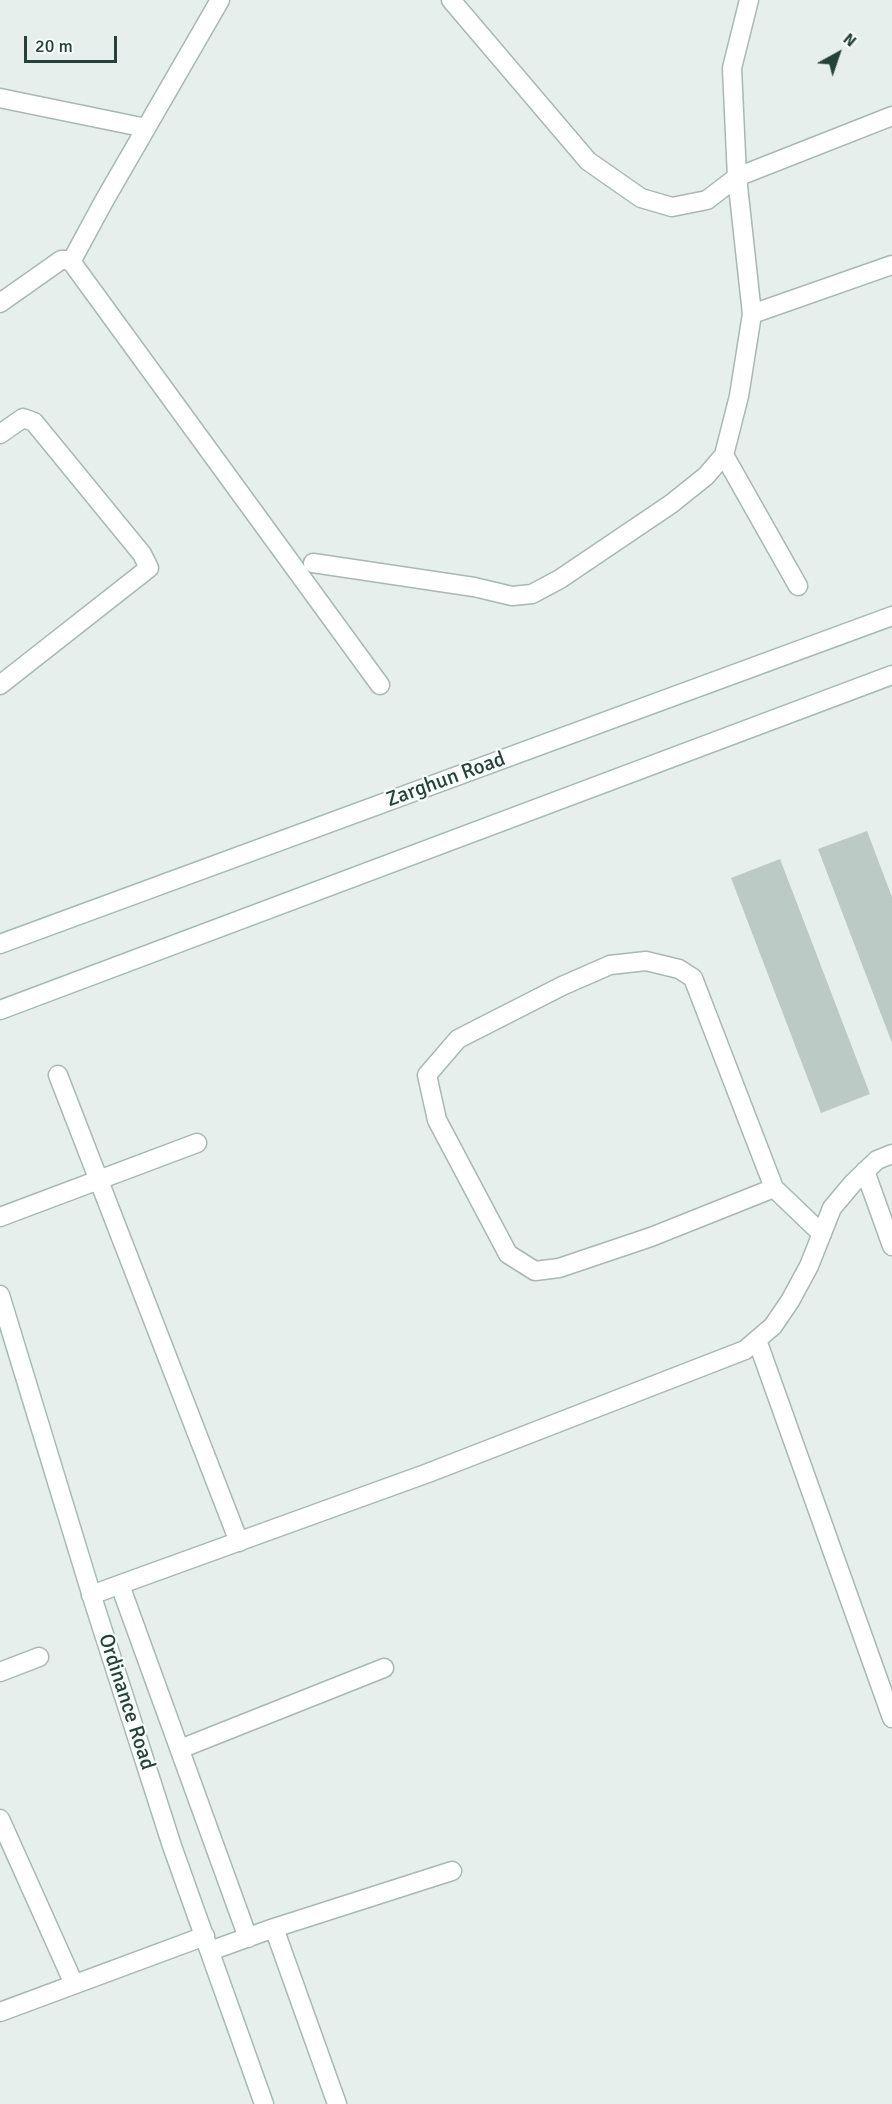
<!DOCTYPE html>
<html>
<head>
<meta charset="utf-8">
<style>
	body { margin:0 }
	#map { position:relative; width:892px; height:2104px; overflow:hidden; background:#e6efeb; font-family:Signika,sans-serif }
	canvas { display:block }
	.north { position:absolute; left:808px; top:24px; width:60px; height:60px; -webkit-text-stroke:4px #f7fbf9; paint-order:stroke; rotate:40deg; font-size:16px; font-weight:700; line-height:24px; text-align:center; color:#24423a }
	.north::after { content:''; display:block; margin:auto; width:21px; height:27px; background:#24423a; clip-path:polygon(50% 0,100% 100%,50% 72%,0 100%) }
	.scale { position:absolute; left:24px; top:36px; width:93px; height:27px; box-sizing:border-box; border:3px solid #24423a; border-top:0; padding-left:8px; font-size:18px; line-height:21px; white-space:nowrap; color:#24423a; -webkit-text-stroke:4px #f7fbf9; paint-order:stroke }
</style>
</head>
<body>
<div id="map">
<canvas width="892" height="2104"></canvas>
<div class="north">N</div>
<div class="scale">20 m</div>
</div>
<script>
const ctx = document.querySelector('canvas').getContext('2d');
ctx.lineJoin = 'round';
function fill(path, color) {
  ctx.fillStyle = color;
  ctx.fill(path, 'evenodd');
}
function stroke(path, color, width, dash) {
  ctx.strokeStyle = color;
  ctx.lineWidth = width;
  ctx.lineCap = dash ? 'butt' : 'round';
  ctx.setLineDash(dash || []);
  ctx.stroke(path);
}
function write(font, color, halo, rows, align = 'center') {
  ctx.font = font + ' Signika,sans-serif';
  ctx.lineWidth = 4.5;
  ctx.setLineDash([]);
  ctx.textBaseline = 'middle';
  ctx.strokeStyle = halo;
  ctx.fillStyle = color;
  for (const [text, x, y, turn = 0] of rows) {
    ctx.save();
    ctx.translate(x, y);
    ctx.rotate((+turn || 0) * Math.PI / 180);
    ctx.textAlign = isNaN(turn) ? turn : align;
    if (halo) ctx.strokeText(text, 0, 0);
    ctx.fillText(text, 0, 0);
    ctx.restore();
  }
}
const building = new Path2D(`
	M 867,831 L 892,897 L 892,1043 L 818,849 Z
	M 780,859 L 870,1094 L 821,1113 L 731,878 Z`);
const lane = new Path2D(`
	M 451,0 L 588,161 L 641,198 L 672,207 L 707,200 L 737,177 L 892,116
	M 0,98 L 146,128
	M 71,262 L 104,201 L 220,0
	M 0,303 L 61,260 L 68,260 L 73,264 L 380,685
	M 752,314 L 892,265
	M 0,434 L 23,418 L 34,422 L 142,554 L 149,568 L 0,685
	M 724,455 L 798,586
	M 313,563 L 474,587 L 512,596 L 532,594 L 560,579 L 671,504 L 706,476 L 724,455 L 739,396 L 752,314 L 737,177 L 732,68 L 749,0
	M 865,1171 L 892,1246
	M 774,1188 L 651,1237 L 559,1268 L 535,1271 L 508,1254 L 437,1120 L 427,1075 L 458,1039 L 562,986 L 610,965 L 646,961 L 679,969 L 693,978 L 774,1188 L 822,1234
	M 757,1340 L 892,1718
	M 91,1595 L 428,1473 L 745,1350 L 773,1326 L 790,1301 L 809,1266 L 832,1208 L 853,1183 L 877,1160 L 892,1154`);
const street = new Path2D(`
	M 58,1075 L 239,1542
	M 0,1217 L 197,1143
	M 120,1585 L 248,1938
	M 0,1672 L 39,1657
	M 180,1749 L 384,1668
	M 0,1819 L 74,1984
	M 274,1928 L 337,2104
	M 210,1951 L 274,1928 L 452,1871
	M 0,2012 L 205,1936`);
const secondary = new Path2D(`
	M 0,944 L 892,616
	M 0,1010 L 892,675
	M 0,1295 L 94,1603 L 172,1846 L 264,2104`);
const streetNames = [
	["Zarghun Road",446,780,-20],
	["Ordinance Road",126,1702,72]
];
fill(building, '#bbcac4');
stroke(lane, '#a8b8b2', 21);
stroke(street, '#a8b8b2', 21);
stroke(secondary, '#a4bbb3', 21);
stroke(lane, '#fff', 18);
stroke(street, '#fff', 18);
stroke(secondary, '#fff', 18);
write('21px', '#24423a', '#f7fbf9', streetNames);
</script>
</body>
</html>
